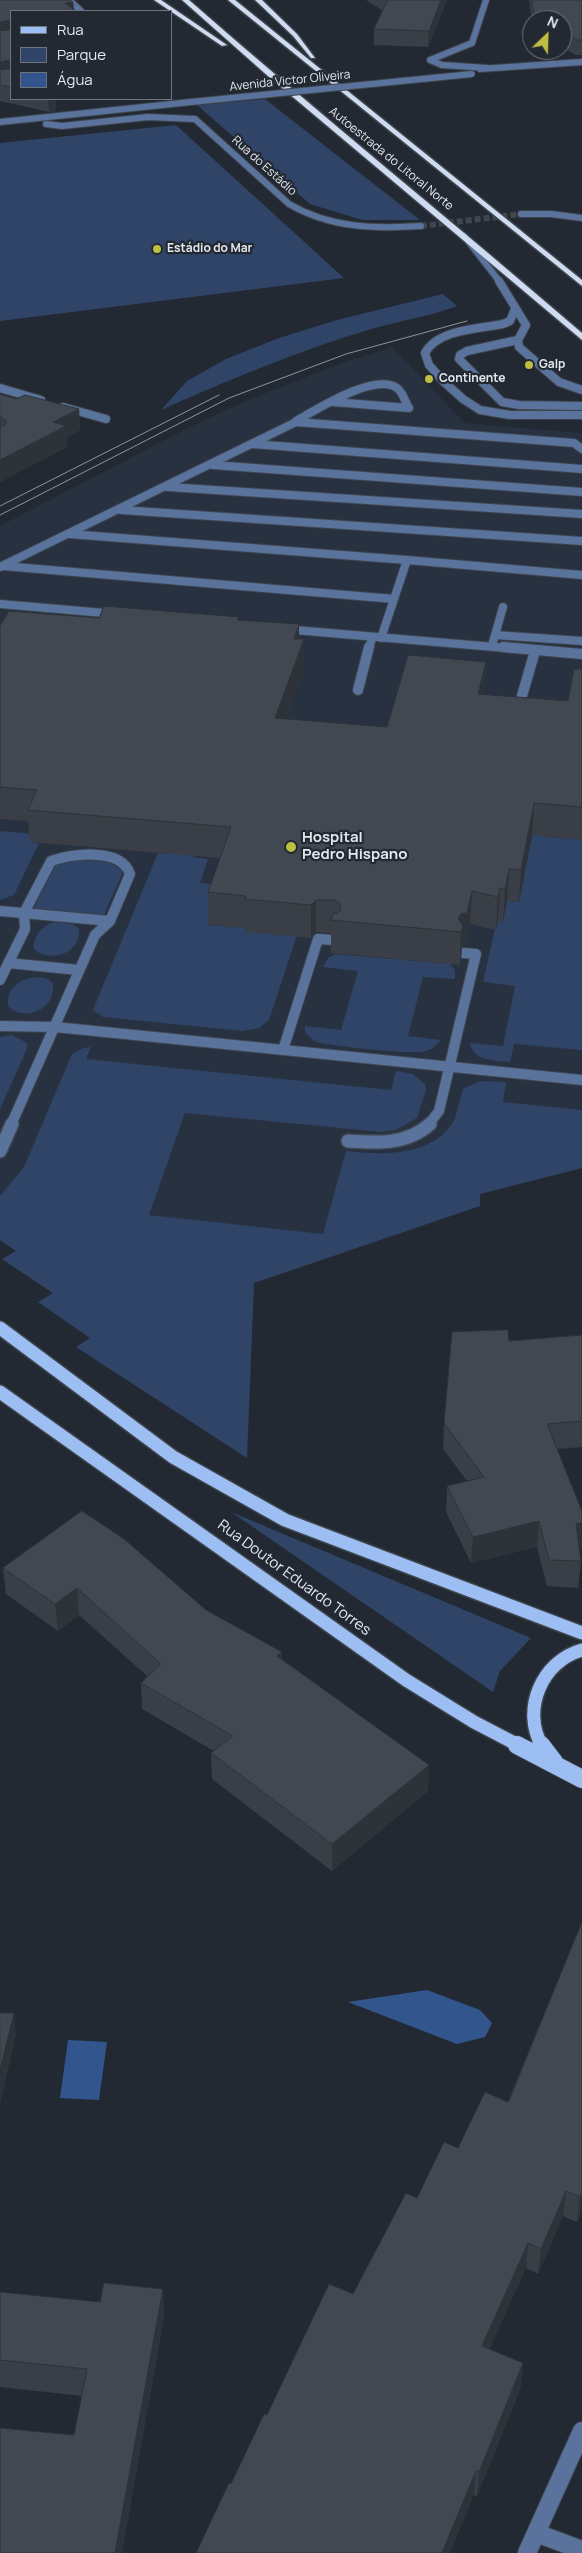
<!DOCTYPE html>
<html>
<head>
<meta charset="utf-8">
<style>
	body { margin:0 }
	#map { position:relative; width:582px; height:2553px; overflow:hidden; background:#232932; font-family:Manrope,sans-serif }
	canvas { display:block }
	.legend { position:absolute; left:10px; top:10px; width:162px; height:90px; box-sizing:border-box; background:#232932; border:1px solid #70757d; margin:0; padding:6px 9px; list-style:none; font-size:15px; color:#e3e7ed }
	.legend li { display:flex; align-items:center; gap:10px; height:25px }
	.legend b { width:25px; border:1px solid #70757d }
	.north { position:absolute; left:522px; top:10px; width:50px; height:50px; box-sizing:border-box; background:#232932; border:1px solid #70757d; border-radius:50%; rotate:24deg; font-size:14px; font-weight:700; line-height:20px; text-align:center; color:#e3e7ed }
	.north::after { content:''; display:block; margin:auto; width:18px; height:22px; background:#bebf42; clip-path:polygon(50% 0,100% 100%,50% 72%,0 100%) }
</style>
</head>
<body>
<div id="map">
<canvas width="582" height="2553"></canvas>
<ul class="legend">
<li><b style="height:6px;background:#9dbef3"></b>Rua</li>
<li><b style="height:14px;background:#2f4466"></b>Parque</li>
<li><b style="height:14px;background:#32558e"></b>Água</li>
</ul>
<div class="north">N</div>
</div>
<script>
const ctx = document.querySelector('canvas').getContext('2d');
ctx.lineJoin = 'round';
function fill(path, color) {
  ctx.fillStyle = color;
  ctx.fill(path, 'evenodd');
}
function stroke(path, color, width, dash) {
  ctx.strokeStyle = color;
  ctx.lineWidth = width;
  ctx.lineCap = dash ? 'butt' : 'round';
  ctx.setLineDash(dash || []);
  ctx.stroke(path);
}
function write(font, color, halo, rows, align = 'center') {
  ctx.font = font + ' Manrope,sans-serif';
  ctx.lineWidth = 4.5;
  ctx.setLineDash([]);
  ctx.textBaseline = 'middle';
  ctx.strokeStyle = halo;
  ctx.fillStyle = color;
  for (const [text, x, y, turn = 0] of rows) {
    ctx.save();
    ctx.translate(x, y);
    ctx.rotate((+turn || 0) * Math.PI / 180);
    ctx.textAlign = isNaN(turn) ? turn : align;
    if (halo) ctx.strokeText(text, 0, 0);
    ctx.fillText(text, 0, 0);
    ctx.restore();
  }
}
const built = new Path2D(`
	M 392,347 L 465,423 L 582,433 L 582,1168 L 480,1194 L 480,1206 L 254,1283 L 247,1458 L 76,1347 L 90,1338 L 38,1302 L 53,1293 L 2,1259 L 16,1251 L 0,1240 L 0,526 L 186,429 L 241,403 L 334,366 Z`);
const green = new Path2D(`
	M 265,99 L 420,220 L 362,220 L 310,204 L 197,105 Z
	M 176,125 L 344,278 L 0,321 L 0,143 Z
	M 443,294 L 457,306 C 428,317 398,321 368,330 C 297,351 229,380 161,410 L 187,381 L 226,359 L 279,338 L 337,320 Z
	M 0,831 L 34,834 L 30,842 L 39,843 L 14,895 L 0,900 Z
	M 532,835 L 582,840 L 582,1050 L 514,1044 L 510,1062 C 496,1061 472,1061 470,1043 L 503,1046 L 515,986 L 483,982 L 495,929 L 507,901 L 519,902 Z
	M 177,844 L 197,846 L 193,857 L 208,859 L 200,883 L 222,885 L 208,925 L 232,927 L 300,926 L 269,1020 L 259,1028 L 242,1031 L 103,1017 L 93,1010 L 158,853 L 173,854 Z
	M 76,860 L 108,862 L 122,869 L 122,874 L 104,915 L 34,908 L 54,867 L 58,863 Z
	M 54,922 L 73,924 L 79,929 C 81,953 51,964 34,949 C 33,936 42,926 54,922 Z
	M 335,954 L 450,964 L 455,970 L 455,979 L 423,977 L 408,1036 L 441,1040 C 436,1047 430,1050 422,1052 C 408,1054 330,1046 317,1042 C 312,1040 308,1036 305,1032 L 305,1026 L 341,1030 L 358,971 L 323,967 L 328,958 Z
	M 39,977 L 48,979 L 53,984 C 56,1009 25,1023 8,1006 C 6,986 22,978 39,977 Z
	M 12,1035 L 27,1043 L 27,1049 L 0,1109 L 0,1037 Z
	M 91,1047 L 86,1059 L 391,1090 L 396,1071 L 413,1074 L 425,1084 L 426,1090 L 417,1118 L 396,1130 L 382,1132 L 185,1113 L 149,1215 L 323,1234 L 346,1151 C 380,1155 429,1157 451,1125 C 459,1114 458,1099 464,1088 L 481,1081 L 506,1082 L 503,1102 L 582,1110 L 582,1168 L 480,1194 L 480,1206 L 254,1283 L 247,1458 L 76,1347 L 90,1338 L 38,1302 L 53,1293 L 2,1259 L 16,1251 L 0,1240 L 0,1196 L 24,1167 L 72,1054 L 83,1048 Z
	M 231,1512 L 531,1638 L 500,1671 L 493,1692 Z`);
const water = new Path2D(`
	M 427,1990 L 480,2010 L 492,2023 L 485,2037 L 457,2044 L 348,2002 Z
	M 68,2040 L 107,2042 L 99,2100 L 60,2098 Z`);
const minorTunnel = new Path2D(`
	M 421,226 L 521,214`);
const minorFar4 = new Path2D(`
	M 69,0 L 81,11
	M 486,0 L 472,43 L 430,60 L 442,65 L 487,68
	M 480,69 L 582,62
	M 0,122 L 191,102
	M 46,124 L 62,126 L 148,117 L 195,119 L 289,204 C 330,228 374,229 421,226
	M 521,214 L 551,214 L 582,218
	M 464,236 L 500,282`);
const minorFar3 = new Path2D(`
	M 499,281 L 526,325 L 518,340 L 519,347 L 559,382 L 582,390
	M 515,309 L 510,321 L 503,324 C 479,329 438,329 425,353 L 429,365 L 443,381 L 463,399 L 480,410 L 510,415 L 582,415
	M 518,340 L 467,351 L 460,355 L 459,359 L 502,402 L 519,405 L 582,406
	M 0,388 L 41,400
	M 63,407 L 106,419
	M 296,421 C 316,410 375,372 397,388 C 403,392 405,402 409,408 L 333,402
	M 252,444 L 582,469
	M 213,465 L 582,492
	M 168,487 L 582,514
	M 121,510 L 582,541
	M 69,534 L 407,560
	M 3,566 L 394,599
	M 0,567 L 296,422 L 574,443 L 582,449
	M 0,604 L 116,614
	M 283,629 L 518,649
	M 495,635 L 582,641
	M 381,638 L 407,560 L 582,575
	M 493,642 L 503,607
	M 369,649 L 372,638`);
const minorFar2 = new Path2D(`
	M 503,647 L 582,654
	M 358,690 L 369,647
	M 517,713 L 535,651
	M 0,911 L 110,921
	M 8,963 L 79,970
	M 0,980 L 25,929 L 24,913 L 51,861 C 72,854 121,847 130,874 L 110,921 L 95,935 L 11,1125
	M 0,1026 L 55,1027 L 582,1080
	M 283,1050 L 318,939 L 334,940
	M 428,1125 L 439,1111 L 476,954 L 463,953`);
const minorFar1 = new Path2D(`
	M 348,1141 C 377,1143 407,1145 430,1124
	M 0,1151 L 12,1124`);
const minor = new Path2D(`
	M 536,2533 L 582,2550
	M 527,2553 L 582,2431`);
const majorFar1 = new Path2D(`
	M 0,1328 L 173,1457 L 285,1520 L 582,1633
	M 0,1392 L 406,1680 L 474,1722 L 520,1746
	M 542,1746 C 521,1710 542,1661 582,1650`);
const major = new Path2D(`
	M 517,1745 L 582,1779
	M 541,1745 L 554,1762`);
const highway = new Path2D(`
	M 154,0 L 161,0 L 227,45 L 222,46 Z
	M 182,0 L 189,0 C 318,113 452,221 582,333 L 582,340 L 269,77 Z
	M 228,0 L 235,0 L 582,280 L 582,286 Z
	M 255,0 L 262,0 L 297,34 L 315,58 L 311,58 L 293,36 Z`);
const tram = new Path2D(`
	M 0,506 L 219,395
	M 0,515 L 229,398 L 346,354 L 467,321`);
const minorBridge = new Path2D(`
	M 191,102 L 472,74`);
const wall = new Path2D(`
	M 0,0 L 73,2 L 74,10 L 11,11 L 11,99 L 55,99 L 56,111 L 49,112 L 0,101 Z
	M 366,0 L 447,0 L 428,47 L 374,45 L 374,29 L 383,11 Z
	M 529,0 L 582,0 L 582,55 L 575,55 L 562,46 L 562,20 L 532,20 Z
	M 0,394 L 16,399 L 79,409 L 80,430 L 67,437 L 67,447 L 0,482 Z
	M 99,618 L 239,620 L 299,639 L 304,639 L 304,670 L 286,719 L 387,727 L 486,662 L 484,694 L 568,701 L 582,669 L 582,840 L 532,835 L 519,902 L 507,901 L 503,922 L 498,921 L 496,930 L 470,924 L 465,945 L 462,946 L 461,959 L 460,965 L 331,953 L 331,933 L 316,932 L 311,938 L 245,932 L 245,928 L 208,925 L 208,892 L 220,858 L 30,842 L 28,821 L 0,819 L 0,626 Z
	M 582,1335 L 582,1447 L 557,1449 L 582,1548 L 579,1549 L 581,1561 L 578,1588 L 547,1586 L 537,1547 L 471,1563 L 446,1512 L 447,1486 L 467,1481 L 443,1449 L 444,1423 L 509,1341 Z
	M 3,1568 L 206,1610 L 282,1660 L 429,1765 L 428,1791 L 332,1871 L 212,1779 L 211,1753 L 214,1751 L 142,1709 L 141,1683 L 147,1676 L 79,1615 L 58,1631 L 6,1594 Z
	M 582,1922 L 582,2211 L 577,2222 L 563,2216 L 538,2274 L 526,2268 L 489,2349 L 521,2387 L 477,2496 L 474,2495 L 231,2484 L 267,2415 L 353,2294 L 417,2198 L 458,2148 L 508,2102 Z
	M 163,2289 L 164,2317 L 122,2553 L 0,2553 L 74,2435 L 82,2396 L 0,2387 L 0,2292 L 100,2302 Z`);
const shadedWall = new Path2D(`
	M 441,0 L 447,0 L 428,47 L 429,31 Z
	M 73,2 L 74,11 L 65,3 Z
	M 10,20 L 11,36 L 0,39 L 0,22 Z
	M 10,60 L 11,76 L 0,79 L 0,62 Z
	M 48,99 L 55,99 L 56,111 L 49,112 Z
	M 79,409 L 80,430 L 67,437 L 67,447 L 0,482 L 0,460 L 53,422 Z
	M 0,415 L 2,436 L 0,438 Z
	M 299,624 L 299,653 L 304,639 L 304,670 L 275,749 L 275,718 L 294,639 Z
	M 486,662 L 484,693 L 476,724 L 478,694 Z
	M 534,803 L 532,835 L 519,902 L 521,870 Z
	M 509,869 L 507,901 L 503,922 L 505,889 Z
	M 500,888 L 498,921 L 496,930 L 498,897 Z
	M 472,891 L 470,924 L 465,945 L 462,946 L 461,959 L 460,965 L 461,932 L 458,919 Z
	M 316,900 L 316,932 L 311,938 L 311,905 Z
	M 539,1521 L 537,1547 L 471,1563 L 473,1537 Z
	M 582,1523 L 582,1548 L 574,1550 L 576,1524 Z
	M 77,1588 L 79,1615 L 58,1631 L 55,1604 Z
	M 282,1652 L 282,1678 L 277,1656 Z
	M 429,1765 L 428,1791 L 332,1871 L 332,1844 Z
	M 14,2013 L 16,2036 L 0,2105 L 0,2071 Z
	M 566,2191 L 563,2216 L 538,2274 L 541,2249 Z
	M 582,2193 L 582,2211 L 577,2222 L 580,2197 Z
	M 528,2243 L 526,2268 L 480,2371 L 482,2346 Z
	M 163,2289 L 164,2317 L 122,2553 L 115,2553 Z
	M 523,2363 L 521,2387 L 477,2496 L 479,2472 Z
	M 476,2471 L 474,2495 L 450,2553 L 442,2553 Z`);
const building = new Path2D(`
	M 0,0 L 70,0 L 73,2 L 65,3 L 75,11 L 11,11 L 11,21 L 10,20 L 0,22 Z
	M 388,0 L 441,0 L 429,31 L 374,29 Z
	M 532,0 L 582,0 L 582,40 L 576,40 L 562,31 L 562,20 L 545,20 L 534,13 Z
	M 11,30 L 11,61 L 10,60 L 0,62 L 0,31 Z
	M 11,69 L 11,87 L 0,85 L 0,70 Z
	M 0,394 L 16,399 L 25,395 L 79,409 L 53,422 L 66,426 L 0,460 L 0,427 L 5,425 L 6,421 L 0,416 Z
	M 104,606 L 239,617 L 237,620 L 299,624 L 294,639 L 304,639 L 275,718 L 387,727 L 408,655 L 486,662 L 478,694 L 568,701 L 574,669 L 582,669 L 582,807 L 534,803 L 521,870 L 509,869 L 505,889 L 500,888 L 498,897 L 472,891 L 467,913 L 461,914 L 458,919 L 463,926 L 461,932 L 331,920 L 333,914 L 338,913 L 341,908 L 340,904 L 335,900 L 316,900 L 311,905 L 245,899 L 246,896 L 208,892 L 231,827 L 28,810 L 37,790 L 0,787 L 0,626 L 9,611 L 99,618 Z
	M 508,1330 L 509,1341 L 582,1335 L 582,1421 L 547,1424 L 582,1511 L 582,1523 L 576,1524 L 581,1561 L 549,1560 L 539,1521 L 473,1537 L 447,1486 L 484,1477 L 444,1423 L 452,1332 Z
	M 82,1511 L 124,1539 L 206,1610 L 282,1652 L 277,1656 L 429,1765 L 332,1844 L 211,1753 L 233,1736 L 141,1683 L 161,1664 L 77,1588 L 55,1604 L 3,1568 Z
	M 582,1922 L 582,2193 L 580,2197 L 566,2191 L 541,2249 L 528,2243 L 482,2346 L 523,2363 L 479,2472 L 476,2471 L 442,2553 L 196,2553 L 229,2483 L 231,2484 L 264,2414 L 267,2415 L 329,2284 L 353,2294 L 406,2193 L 417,2198 L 444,2142 L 458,2148 L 485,2092 L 508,2102 Z
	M 0,2013 L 14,2013 L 0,2071 Z
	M 104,2283 L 163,2289 L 115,2553 L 0,2553 L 0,2428 L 74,2435 L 87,2369 L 0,2360 L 0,2292 L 100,2302 Z`);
const markers = [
	[157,249,5,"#bebf42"],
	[529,365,5,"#bebf42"],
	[429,379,5,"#bebf42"],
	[291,847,6,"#bebf42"]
];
const farStreetnames = [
	["Avenida Victor Oliveira",290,81,-6],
	["Autoestrada do Litoral Norte",391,159,39],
	["Rua do Estádio",264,166,42]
];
const farPoinames = [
	["Estádio do Mar",167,249],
	["Galp",539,365],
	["Continente",439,379]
];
const poiNames = [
	["Hospital",302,838],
	["Pedro Hispano",302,855]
];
const streetNames = [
	["Rua Doutor Eduardo Torres",294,1578,36]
];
fill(built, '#283140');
fill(green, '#2f4466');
fill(water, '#32558e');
stroke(minorTunnel, '#40464e', 6, [6, 3]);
stroke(minorFar4, '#3e444c', 8);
stroke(minorFar3, '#3e444c', 10);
stroke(minorFar2, '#3e444c', 12);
stroke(minorFar1, '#3e444c', 16);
stroke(minor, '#3e444c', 20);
stroke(majorFar1, '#3e444c', 16);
stroke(major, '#3e444c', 20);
stroke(highway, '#3e444c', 3);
stroke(minorFar4, '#59739d', 6);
stroke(minorFar3, '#59739d', 8);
stroke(minorFar2, '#59739d', 10);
stroke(minorFar1, '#59739d', 13);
stroke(minor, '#59739d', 18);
stroke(majorFar1, '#9dbef3', 13);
stroke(major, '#9dbef3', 18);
fill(highway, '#cedbf0');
stroke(tram, '#8f949b', 1);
stroke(minorBridge, '#3e444c', 8, []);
stroke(minorBridge, '#59739d', 6);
fill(wall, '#393e47');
fill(shadedWall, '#2e3239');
fill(building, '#424852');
stroke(building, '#2e3239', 1);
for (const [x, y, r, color] of markers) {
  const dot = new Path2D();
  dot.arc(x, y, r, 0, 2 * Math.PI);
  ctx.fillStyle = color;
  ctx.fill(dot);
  stroke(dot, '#232932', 2);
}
write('12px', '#e3e7ed', '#232932', farStreetnames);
write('bold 12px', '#e3e7ed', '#232932', farPoinames, 'left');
write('bold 15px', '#e3e7ed', '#232932', poiNames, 'left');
write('15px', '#e3e7ed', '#232932', streetNames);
</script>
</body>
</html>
